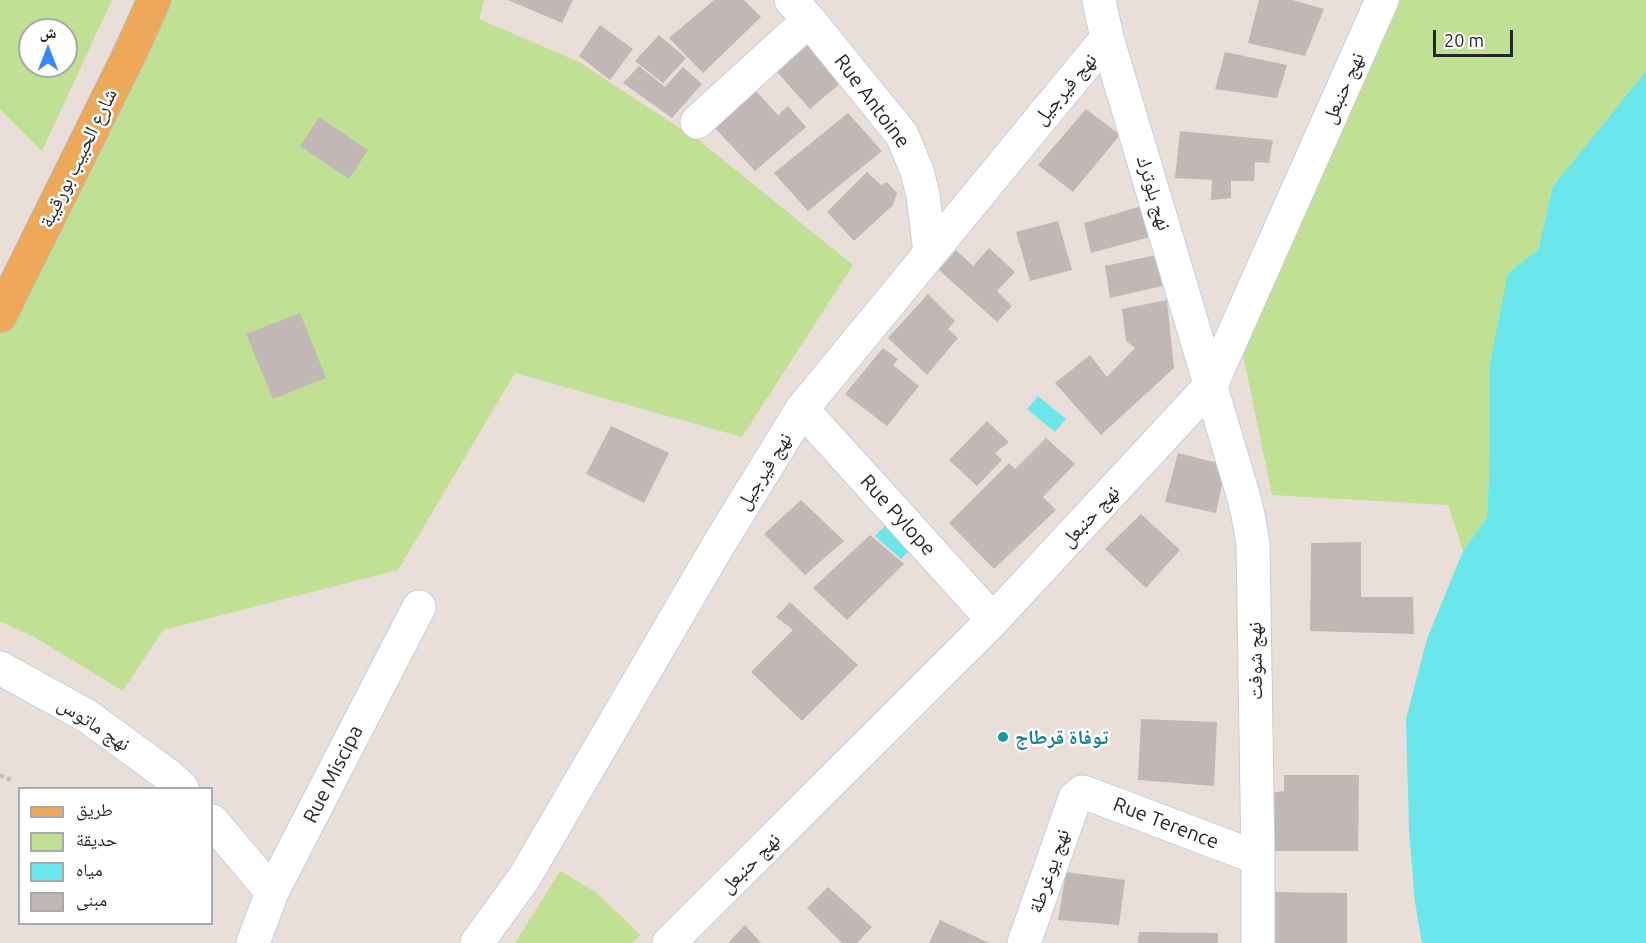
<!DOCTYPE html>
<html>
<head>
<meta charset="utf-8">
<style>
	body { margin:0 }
	#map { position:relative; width:1646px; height:943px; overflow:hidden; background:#e9ded8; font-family:Ubuntu,"Noto Naskh Arabic",sans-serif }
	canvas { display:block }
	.legend { position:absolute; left:18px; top:787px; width:195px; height:138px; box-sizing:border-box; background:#fff; border:2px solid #a9a9a9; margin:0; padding:8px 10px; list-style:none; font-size:18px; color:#272727 }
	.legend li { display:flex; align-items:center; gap:12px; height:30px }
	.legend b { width:30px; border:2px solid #a9a9a9 }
	.north { position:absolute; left:18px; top:18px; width:60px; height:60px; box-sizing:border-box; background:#fff; border:2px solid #a9a9a9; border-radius:50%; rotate:0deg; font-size:16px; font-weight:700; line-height:24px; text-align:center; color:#272727 }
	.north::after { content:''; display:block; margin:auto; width:21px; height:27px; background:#3887f6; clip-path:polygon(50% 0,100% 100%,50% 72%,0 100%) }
	.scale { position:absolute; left:1433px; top:30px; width:80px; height:27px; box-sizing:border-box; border:3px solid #272727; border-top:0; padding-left:8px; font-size:18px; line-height:21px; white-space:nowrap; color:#272727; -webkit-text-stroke:4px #fff; paint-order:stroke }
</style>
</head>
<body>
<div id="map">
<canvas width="1646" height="943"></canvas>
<ul class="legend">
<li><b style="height:8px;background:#eda859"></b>طريق</li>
<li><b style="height:16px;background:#c0e094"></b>حديقة</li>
<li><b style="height:16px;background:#6be7eb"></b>مياه</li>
<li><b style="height:16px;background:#c1b8b5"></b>مبنى</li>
</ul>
<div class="north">ش</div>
<div class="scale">20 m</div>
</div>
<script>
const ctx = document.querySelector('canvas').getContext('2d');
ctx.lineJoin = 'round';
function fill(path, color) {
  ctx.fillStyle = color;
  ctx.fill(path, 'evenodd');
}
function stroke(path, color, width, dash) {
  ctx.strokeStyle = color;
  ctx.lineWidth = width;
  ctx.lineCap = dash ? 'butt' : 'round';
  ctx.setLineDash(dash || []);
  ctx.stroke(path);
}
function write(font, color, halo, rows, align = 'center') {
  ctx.font = font + ' Ubuntu,"Noto Naskh Arabic",sans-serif';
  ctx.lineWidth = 5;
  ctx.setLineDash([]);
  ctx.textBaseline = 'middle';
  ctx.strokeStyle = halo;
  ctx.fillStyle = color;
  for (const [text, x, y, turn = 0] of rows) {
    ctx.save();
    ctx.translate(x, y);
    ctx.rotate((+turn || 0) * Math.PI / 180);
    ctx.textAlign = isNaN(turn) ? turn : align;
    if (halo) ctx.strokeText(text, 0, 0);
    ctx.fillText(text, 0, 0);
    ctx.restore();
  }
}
const green = new Path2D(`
	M 0,0 L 112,0 L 42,151 L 0,109 ZM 30,30 L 66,30 L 66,66 L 30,66 Z
	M 157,0 L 484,0 L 479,19 L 579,62 L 701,142 L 853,265 L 742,437 L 515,373 L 398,570 L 163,630 L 123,691 L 36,638 L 0,621 L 0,327 Z
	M 1398,0 L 1646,0 L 1646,71 L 1553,186 L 1538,250 L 1508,273 L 1489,474 L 1487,518 L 1463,551 L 1448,505 L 1272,495 L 1243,354 Z
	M 560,871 L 596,892 L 640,935 L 632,943 L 515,943 Z`);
const water = new Path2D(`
	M 1646,71 L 1646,943 L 1422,943 L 1415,902 L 1409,830 L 1406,719 L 1427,639 L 1463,551 L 1487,518 L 1489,474 L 1490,364 L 1508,273 L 1538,250 L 1553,186 Z
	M 1038,396 L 1066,419 L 1055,432 L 1027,409 Z
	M 885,526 L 911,549 L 901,559 L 875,536 Z`);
const building = new Path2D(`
	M 508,0 L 573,0 L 562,23 Z
	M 714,0 L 744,0 L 761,17 L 703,73 L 669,38 Z
	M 1259,0 L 1292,0 L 1324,9 L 1305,56 L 1248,43 Z
	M 600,25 L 633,49 L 610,80 L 579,56 Z
	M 659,35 L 686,58 L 663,83 L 635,61 Z
	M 808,45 L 822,45 L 849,76 L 810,109 L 777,72 Z
	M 1225,52 L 1287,65 L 1277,98 L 1215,89 Z
	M 639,66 L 665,87 L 683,67 L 702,84 L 672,118 L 623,83 Z
	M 756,91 L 778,115 L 788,106 L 806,127 L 755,171 L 715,128 Z
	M 1086,109 L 1120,135 L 1073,192 L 1038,165 Z
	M 848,113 L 882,151 L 808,211 L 774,173 Z
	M 319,117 L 368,150 L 349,179 L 300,146 Z
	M 1180,131 L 1273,140 L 1269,163 L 1255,162 L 1254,181 L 1231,181 L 1231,198 L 1211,200 L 1212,180 L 1175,178 Z
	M 867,172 L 881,185 L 887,182 L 897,193 L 893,205 L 854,241 L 827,212 Z
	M 1142,206 L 1150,237 L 1091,253 L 1084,223 Z
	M 1058,221 L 1072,270 L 1030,281 L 1016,232 Z
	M 989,248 L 1015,272 L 997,291 L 1012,306 L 997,322 L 939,270 L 956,250 L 973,266 Z
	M 1156,255 L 1162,286 L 1110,298 L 1105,266 Z
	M 928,294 L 955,321 L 948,329 L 958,338 L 927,375 L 888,338 Z
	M 1167,300 L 1174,368 L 1101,435 L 1055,383 L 1090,355 L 1107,377 L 1135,348 L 1126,341 L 1122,309 Z
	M 300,313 L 326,378 L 273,399 L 246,334 Z
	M 883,348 L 898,359 L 893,365 L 919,386 L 887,426 L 845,394 Z
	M 987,421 L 1009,442 L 995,453 L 1002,460 L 977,486 L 949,460 Z
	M 611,426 L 669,453 L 644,503 L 586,474 Z
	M 1046,438 L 1075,464 L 1043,497 L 1056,510 L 994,569 L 949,523 L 1009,463 L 1015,469 Z
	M 1178,453 L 1226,465 L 1216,513 L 1165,502 Z
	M 801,500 L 844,541 L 805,575 L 764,534 Z
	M 1141,514 L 1180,550 L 1146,588 L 1105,549 Z
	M 870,535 L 904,564 L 847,620 L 813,588 Z
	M 1361,542 L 1361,597 L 1413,597 L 1414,634 L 1310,631 L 1311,543 Z
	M 790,602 L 858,665 L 802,721 L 751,672 L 793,630 L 776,617 Z
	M 1141,719 L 1217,722 L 1214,786 L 1138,780 Z
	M 1284,775 L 1359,775 L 1358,851 L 1266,851 L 1268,793 L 1284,791 Z
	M 1066,872 L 1125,880 L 1119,925 L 1058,920 Z
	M 828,887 L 872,927 L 857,943 L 842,943 L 807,908 Z
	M 1267,892 L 1347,893 L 1347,943 L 1266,943 Z
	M 940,920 L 989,943 L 929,943 Z
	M 745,925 L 761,943 L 728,943 Z
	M 1139,932 L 1218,933 L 1218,943 L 1138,943 Z`);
const path = new Path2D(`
	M 0,775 L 13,781`);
const minor = new Path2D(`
	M 791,0 L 809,20 L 902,135 L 917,171 L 923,195 L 930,252
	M 1099,0 L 1107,38 L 1244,498 L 1249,520 L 1253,544 L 1258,858 L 1258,943
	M 697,122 L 809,20
	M 802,409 L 993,620
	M 0,668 L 87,716 L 169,776 L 182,788
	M 212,821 L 272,892
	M 253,943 L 272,892 L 419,607
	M 477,943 L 524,878 L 719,544 L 802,409 L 1107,38
	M 669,943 L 993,620 L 1211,385 L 1382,0
	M 1024,943 L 1075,798 L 1082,792 L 1086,793 L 1258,858`);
const major = new Path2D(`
	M 0,316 L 131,51 L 154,0`);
const markers = [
	[1003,737,6,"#0f9aa8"]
];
const streetNames = [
	["نهج حنبعل",1343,88,-66],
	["نهج فيرجيل",1065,89,-50],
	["Rue Antoine",872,101,53],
	["شارع الحبيب بورقيبة",78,158,-64],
	["نهج بلوترك",1154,193,73],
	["نهج فيرجيل",764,471,-58],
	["Rue Pylope",898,515,48],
	["نهج حنبعل",1090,516,-47],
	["نهج شوفت",1255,661,-91],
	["نهج ماتوس",94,724,33],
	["Rue Miscipa",333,774,-63],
	["Rue Terence",1166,823,21],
	["نهج حنبعل",750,863,-45],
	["نهج يوغرطة",1049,871,-71]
];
const cultureNames = [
	["توفاة قرطاج",1015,737]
];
fill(green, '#c0e094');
fill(water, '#6be7eb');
fill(building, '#c1b8b5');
stroke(minor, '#c6ced9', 35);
stroke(major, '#bebebe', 35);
stroke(path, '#bebebe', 4, [4.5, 3]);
stroke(minor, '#fff', 33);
stroke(major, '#eda859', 33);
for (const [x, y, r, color] of markers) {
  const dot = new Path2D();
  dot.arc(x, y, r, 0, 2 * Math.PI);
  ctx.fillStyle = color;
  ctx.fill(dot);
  stroke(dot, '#fff', 2);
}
write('20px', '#272727', '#fff', streetNames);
write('bold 20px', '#0d838f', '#fff', cultureNames, 'left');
</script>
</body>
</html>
